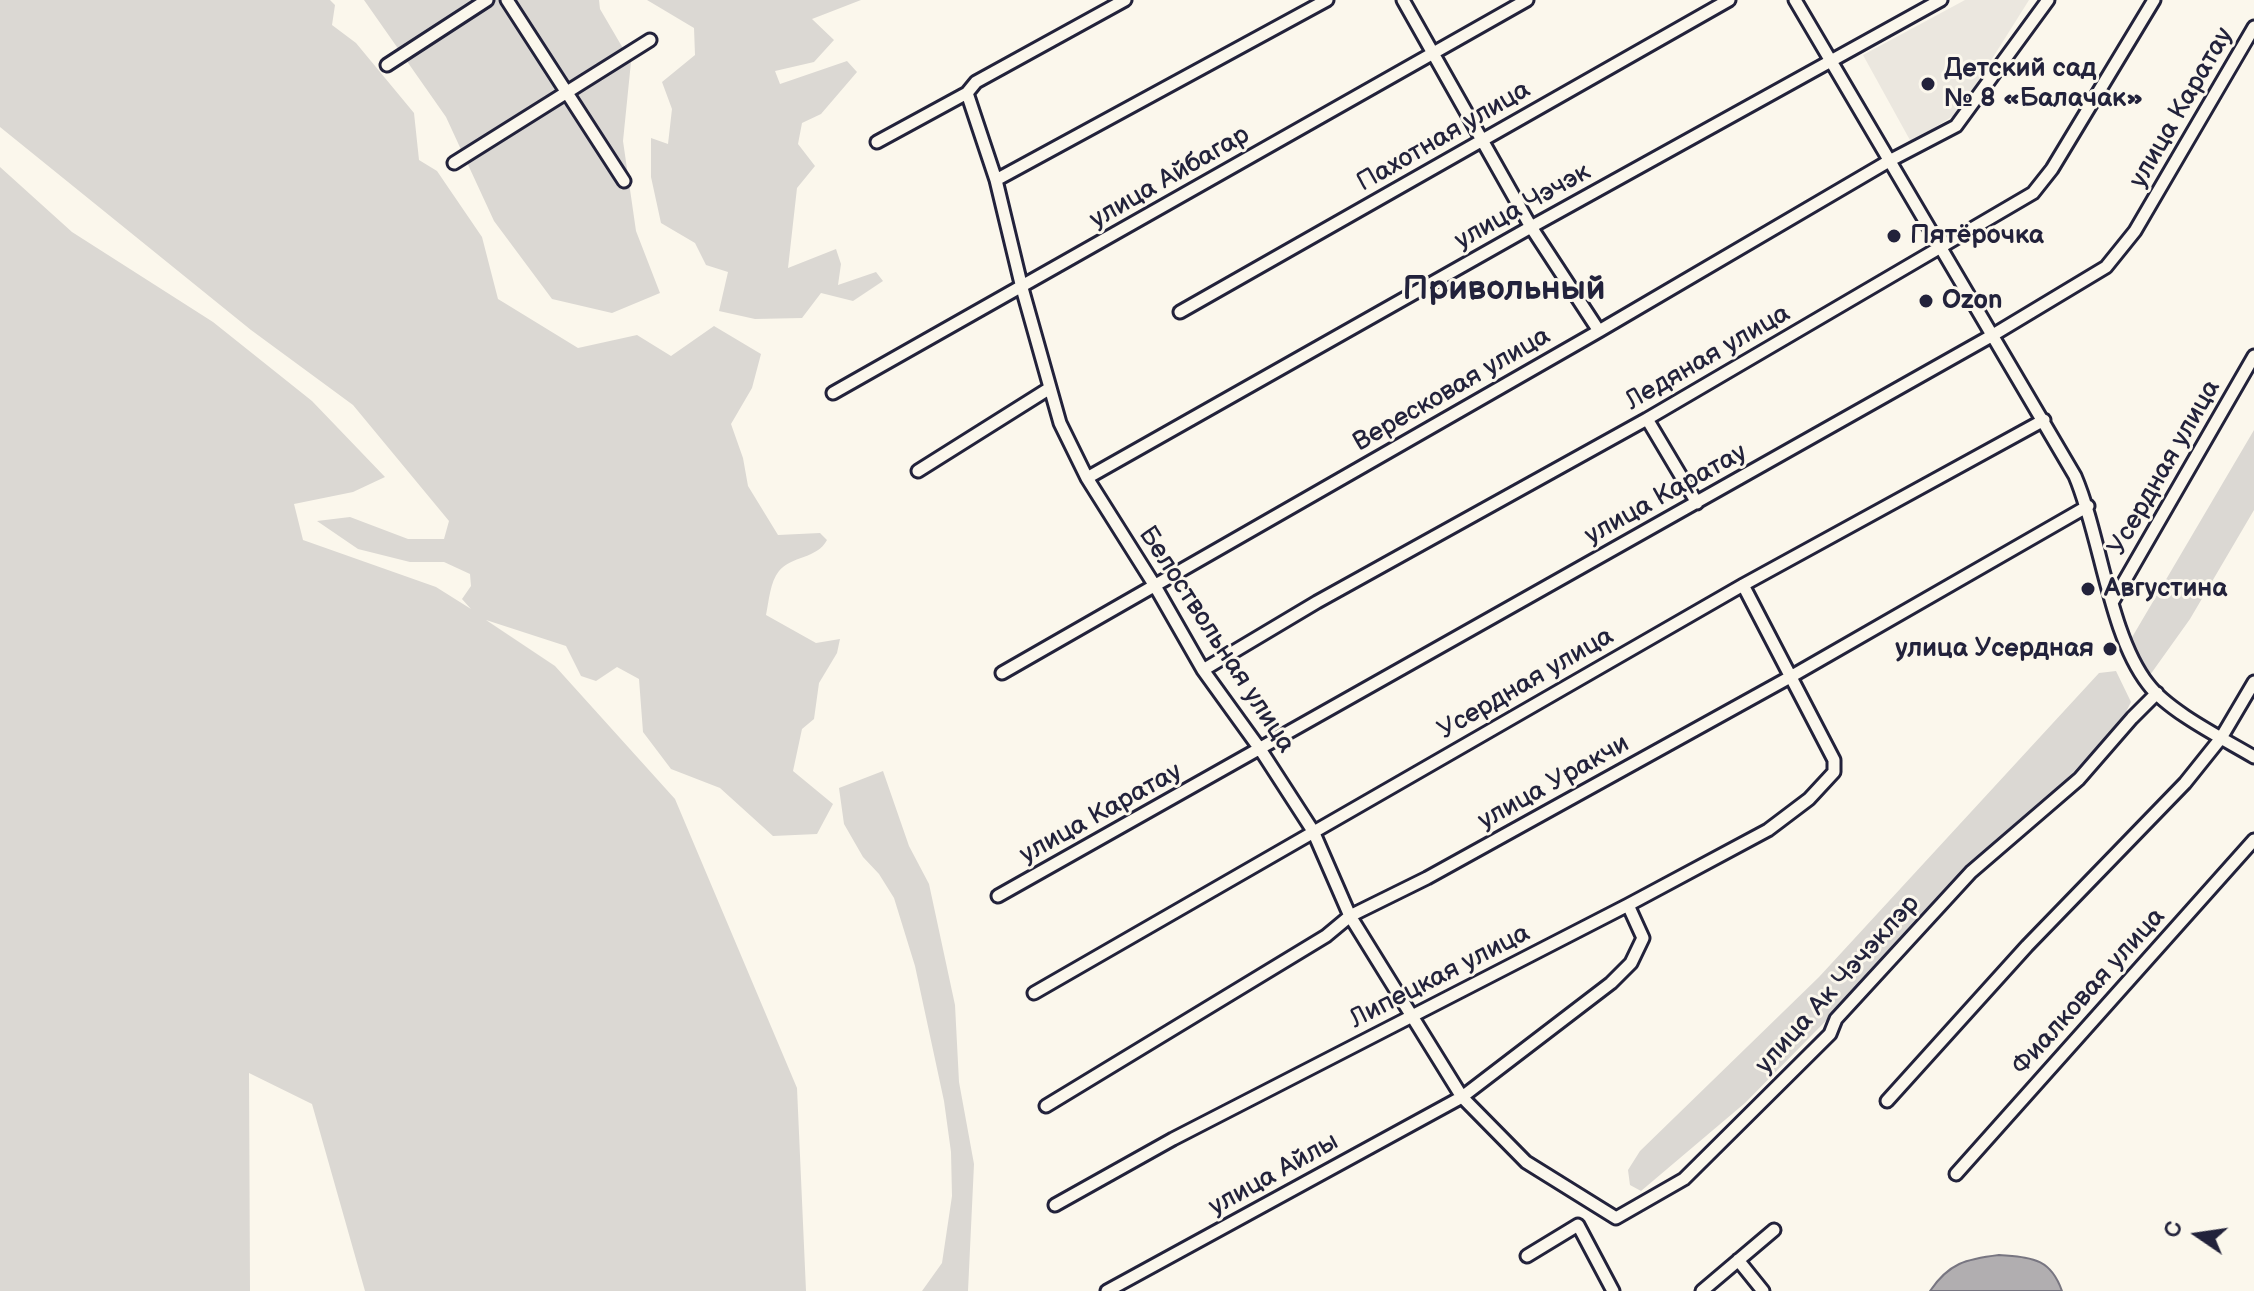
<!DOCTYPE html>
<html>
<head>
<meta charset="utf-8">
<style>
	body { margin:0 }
	#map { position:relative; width:2254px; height:1291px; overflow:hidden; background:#fbf7ec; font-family:"Balsamiq Sans",sans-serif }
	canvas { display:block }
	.north { position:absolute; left:2158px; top:1195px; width:80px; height:80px; -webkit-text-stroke:6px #fbf7ec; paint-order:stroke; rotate:283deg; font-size:22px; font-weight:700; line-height:32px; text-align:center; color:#22223b }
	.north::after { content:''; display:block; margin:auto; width:28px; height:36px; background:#22223b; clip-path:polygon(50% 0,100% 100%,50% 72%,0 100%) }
</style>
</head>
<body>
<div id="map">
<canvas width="2254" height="1291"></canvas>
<div class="north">С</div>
</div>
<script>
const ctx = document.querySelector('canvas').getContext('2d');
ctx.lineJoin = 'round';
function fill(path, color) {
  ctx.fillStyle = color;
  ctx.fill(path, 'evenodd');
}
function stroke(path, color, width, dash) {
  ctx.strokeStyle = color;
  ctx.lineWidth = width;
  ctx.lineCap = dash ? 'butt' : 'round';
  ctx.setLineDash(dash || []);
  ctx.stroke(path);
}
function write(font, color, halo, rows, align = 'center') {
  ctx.font = font + ' "Balsamiq Sans",sans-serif';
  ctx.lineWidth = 6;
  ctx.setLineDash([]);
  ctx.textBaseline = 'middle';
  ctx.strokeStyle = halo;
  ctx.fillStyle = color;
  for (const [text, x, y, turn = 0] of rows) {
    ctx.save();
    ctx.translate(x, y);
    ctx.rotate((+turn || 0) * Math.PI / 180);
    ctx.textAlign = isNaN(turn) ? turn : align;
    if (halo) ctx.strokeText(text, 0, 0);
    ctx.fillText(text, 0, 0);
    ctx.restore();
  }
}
const built = new Path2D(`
	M 1965,0 L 2029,0 L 1958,113 L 1911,142 L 1863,55 Z`);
const green = new Path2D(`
	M 0,0 L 330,0 L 335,5 L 332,25 L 356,43 L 414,113 L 419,160 L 437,171 L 482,237 L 498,299 L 578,348 L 637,335 L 671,356 L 714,326 L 761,354 L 752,388 L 731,424 L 743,458 L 748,486 L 778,535 L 820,533 L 827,540 C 817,559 791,556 779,571 C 770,582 769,601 766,615 L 816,643 L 840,639 L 837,653 L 819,683 L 814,719 L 802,729 L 793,771 L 833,804 L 817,834 L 773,836 L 720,788 L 671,769 L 643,732 L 639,679 L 617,667 L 596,681 L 581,676 L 566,646 L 486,620 L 555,666 L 675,799 L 797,1088 L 806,1291 L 365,1291 L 312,1104 L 249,1073 L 250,1291 L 0,1291 L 0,167 L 72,232 L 213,322 L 312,401 L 385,477 L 353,492 L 294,504 L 303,540 L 436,587 L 471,609 L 462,599 L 471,586 L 470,574 L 444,562 L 410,562 L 358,549 L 317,521 L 350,517 L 408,539 L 444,539 L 449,521 L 353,405 L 251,330 L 0,127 Z
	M 364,0 L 599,0 L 600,9 L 631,62 L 623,141 L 636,231 L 660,293 L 612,313 L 552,299 L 494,221 L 446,117 Z
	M 647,0 L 861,0 L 812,19 L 834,40 L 814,62 L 775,71 L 780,84 L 847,61 L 857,72 L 821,114 L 802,123 L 798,144 L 815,166 L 797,188 L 788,268 L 836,249 L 841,264 L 838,285 L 876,272 L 883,281 L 853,301 L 821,293 L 802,318 L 755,319 L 719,311 L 728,272 L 706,265 L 695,243 L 661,223 L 651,177 L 651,138 L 668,144 L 672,109 L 662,82 L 695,55 L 694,28 Z
	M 2254,430 L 2254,510 L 2190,619 L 2150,675 L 2140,663 L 2131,639 Z
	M 2116,671 L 2131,702 L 2122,720 L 2036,812 L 1947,886 L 1874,972 L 1745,1103 L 1641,1191 L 1630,1185 L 1628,1170 L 1640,1151 L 1819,977 L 2099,673 Z
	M 883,771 L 909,846 L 929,884 L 955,1005 L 959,1082 L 974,1164 L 968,1291 L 922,1291 L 942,1263 L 952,1196 L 951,1152 L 944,1101 L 915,966 L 894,898 L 879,874 L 863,857 L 844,824 L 839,788 Z`);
const water = new Path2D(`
	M 1999,1255 C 2031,1258 2050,1257 2062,1291 L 1930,1291 C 1949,1263 1966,1259 1999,1255 Z`);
const minor = new Path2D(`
	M 507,0 L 624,181
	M 1403,0 L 1531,227 L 1599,331
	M 1795,0 L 2075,476 C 2101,537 2109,634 2148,684 C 2169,712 2224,739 2254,757
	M 387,65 L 487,0
	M 967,93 L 996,180 L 1022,288 L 1060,423 L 1087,478 L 1155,586 L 1203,670 L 1260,749 L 1313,831 L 1350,916 L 1462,1097 L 1526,1162 L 1616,1218 L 1684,1179 L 1830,1034 L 1836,1019 L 1971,872 L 2079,779 L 2132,718 L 2157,693
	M 877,142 L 967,93 L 976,82 L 1125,0
	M 454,163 L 650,40
	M 996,180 L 1327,0
	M 1180,312 L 1729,0
	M 833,393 L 1527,0
	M 1647,419 L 1697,503
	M 918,471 L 1050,388
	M 1087,478 L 1531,227 L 1941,0
	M 2113,601 L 2254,356
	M 1203,670 L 1317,602 L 1647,419 L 2033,193 L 2052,169 L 2154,0
	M 1002,673 L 1599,331 L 1889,161 L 1956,126 L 2048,0
	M 998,896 L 1993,335 L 2106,267 L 2135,231 L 2254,27
	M 1034,993 L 1743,585 L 2044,420
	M 1887,1101 L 2027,946 L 2185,783 L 2221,738 L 2254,682
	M 1046,1106 L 1326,936 L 1350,916 L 1427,878 L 1792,676 L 2088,506
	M 1956,1174 L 2254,840
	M 1055,1205 L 1173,1139 L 1628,905 L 1768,830 L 1809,799 L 1834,772 L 1834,760 L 1743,585
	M 1527,1256 L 1578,1225 L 1613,1291
	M 1738,1260 L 1763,1291
	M 1107,1291 L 1462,1097 L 1611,983 L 1631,963 L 1643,938 L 1628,905
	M 1702,1291 L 1774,1230`);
const markers = [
	[1928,84,8,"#22223b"],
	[1894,236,8,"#22223b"],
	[1926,301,8,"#22223b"],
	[2088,589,8,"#22223b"],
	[2110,649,8,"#22223b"]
];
const poiNames = [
	["Детский сад",1944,69],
	["№ 8 «Балачак»",1944,99],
	["Пятёрочка",1910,236],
	["Ozon",1942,301],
	["Августина",2104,589],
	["улица Усердная",2094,649,"right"]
];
const streetNames = [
	["улица Каратау",2182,108,-60],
	["Пахотная улица",1444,137,-30],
	["улица Айбагар",1170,178,-30],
	["улица Чэчэк",1523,207,-29],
	["Ледяная улица",1708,358,-30],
	["Вересковая улица",1452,390,-30],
	["Усердная улица",2165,468,-60],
	["улица Каратау",1666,495,-29],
	["Белоствольная улица",1216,640,57],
	["Усердная улица",1526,684,-30],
	["улица Уракчи",1554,783,-29],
	["улица Каратау",1101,814,-29],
	["Липецкая улица",1440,977,-27],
	["улица Ак Чэчэклэр",1838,985,-48],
	["Фиалковая улица",2089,992,-48],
	["улица Айлы",1274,1175,-29]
];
const districtNames = [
	["Привольный",1504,290]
];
fill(built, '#ebe7df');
fill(green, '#dbd8d3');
fill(water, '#b1aeb0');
stroke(water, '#787681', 2);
stroke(minor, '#22223b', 17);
stroke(minor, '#fbf7ec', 11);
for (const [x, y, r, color] of markers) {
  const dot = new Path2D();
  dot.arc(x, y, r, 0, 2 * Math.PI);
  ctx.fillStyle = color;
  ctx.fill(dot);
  stroke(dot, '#fbf7ec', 3);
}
write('bold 26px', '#22223b', '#fbf7ec', poiNames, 'left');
write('26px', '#22223b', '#fbf7ec', streetNames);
write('bold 34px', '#22223b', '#fbf7ec', districtNames);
</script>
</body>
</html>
